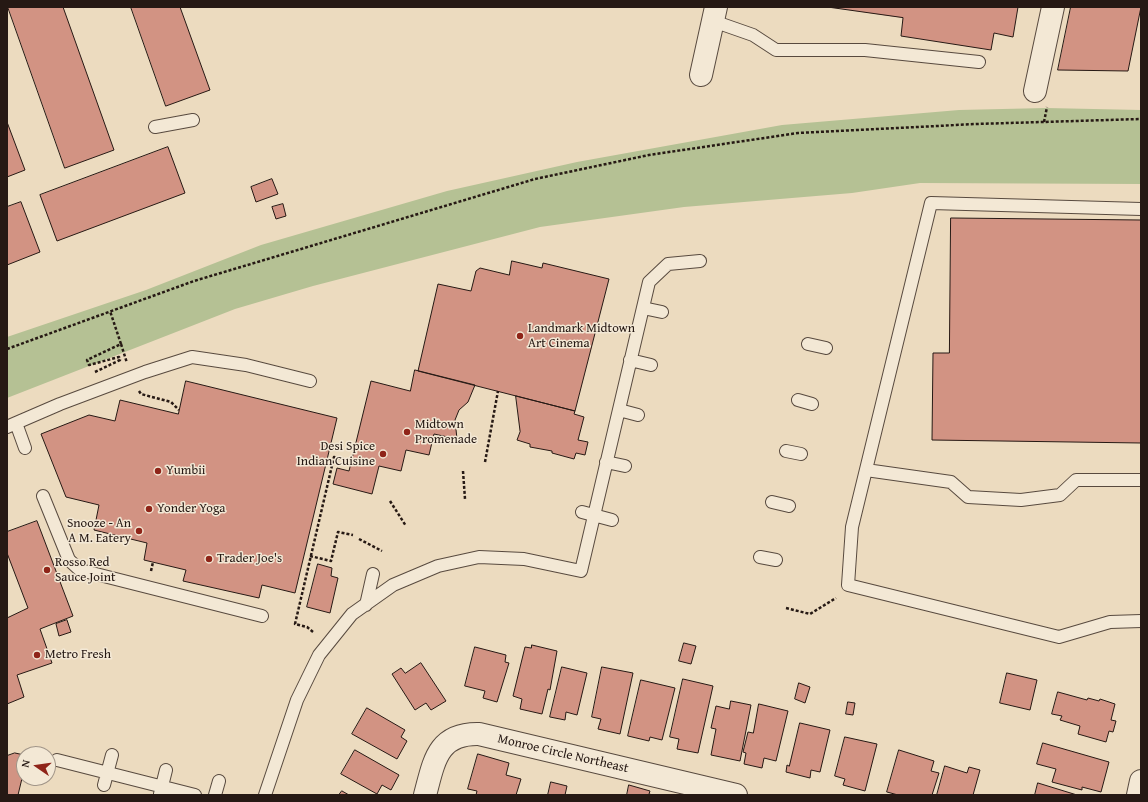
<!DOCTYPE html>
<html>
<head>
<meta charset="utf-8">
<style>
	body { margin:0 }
	#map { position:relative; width:1148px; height:802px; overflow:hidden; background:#ecdbbf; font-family:"Gentium Book Plus",serif }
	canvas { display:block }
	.frame { position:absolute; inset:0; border:8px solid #261914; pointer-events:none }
	.north { position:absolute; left:16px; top:746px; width:40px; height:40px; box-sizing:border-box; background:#f3e8d5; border:1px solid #a19588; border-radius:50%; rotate:283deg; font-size:11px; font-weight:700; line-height:16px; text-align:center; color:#261914 }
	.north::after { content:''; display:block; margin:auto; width:14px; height:18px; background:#8f2418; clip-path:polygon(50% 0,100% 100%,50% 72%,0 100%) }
</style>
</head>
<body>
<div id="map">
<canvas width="1148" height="802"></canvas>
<div class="frame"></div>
<div class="north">N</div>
</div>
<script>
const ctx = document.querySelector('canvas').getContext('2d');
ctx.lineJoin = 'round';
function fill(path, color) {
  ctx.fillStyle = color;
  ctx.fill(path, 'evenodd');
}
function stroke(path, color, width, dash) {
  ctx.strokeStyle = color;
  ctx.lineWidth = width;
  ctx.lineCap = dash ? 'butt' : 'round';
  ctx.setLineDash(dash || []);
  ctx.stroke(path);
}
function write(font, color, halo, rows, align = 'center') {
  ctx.font = font + ' "Gentium Book Plus",serif';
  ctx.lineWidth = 3;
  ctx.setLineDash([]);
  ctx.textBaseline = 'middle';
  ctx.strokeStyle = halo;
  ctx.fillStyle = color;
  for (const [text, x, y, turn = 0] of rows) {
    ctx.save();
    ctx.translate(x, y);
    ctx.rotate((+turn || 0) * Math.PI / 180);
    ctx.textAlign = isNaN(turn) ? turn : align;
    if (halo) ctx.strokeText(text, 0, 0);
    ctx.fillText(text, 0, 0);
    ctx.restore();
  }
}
const green = new Path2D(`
	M 1046,108 L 1141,110 L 1141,184 L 920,183 L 852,193 L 684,207 L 540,227 L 313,286 L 235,309 L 7,398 L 7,337 L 146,290 L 261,245 L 447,191 L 577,162 L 782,125 L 959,110 Z`);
const building = new Path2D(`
	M 8,7 L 63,7 L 114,150 L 65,168 Z
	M 131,7 L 180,7 L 210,90 L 166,106 Z
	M 828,7 L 1018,7 L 1013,37 L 994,33 L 991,50 L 901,36 L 903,18 Z
	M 1071,7 L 1141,7 L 1128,71 L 1058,70 Z
	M 7,122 L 25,170 L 7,177 Z
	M 168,147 L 185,193 L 57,241 L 40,195 Z
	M 272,179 L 278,194 L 256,202 L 251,187 Z
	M 21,202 L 40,252 L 7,265 L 7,207 Z
	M 283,204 L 286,216 L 276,219 L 272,207 Z
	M 951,218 L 1141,220 L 1141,443 L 932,440 L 933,353 L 949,353 Z
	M 512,261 L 542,268 L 543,263 L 609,279 L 575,411 L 418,371 L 438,284 L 471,291 L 476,271 L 480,268 L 509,275 Z
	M 415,370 L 475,385 L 468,402 L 459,410 L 455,420 L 457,439 L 434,434 L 429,455 L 406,450 L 401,471 L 379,466 L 372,494 L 333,484 L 337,468 L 349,471 L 371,381 L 410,391 Z
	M 186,381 L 337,418 L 295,593 L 262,585 L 259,598 L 183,581 L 186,570 L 144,560 L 147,543 L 94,530 L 99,505 L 66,497 L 41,434 L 89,415 L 115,421 L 120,400 L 178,414 Z
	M 516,396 L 575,411 L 574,414 L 584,417 L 578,440 L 588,442 L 585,455 L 576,453 L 574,459 L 552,453 L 552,451 L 530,447 L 530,444 L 517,440 L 520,432 Z
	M 37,521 L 73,616 L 40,629 L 52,663 L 17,675 L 24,697 L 7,704 L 7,618 L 28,608 L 7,553 L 7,532 Z
	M 318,564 L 332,568 L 331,576 L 338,578 L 330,613 L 307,607 Z
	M 67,620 L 71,632 L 59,636 L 56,624 Z
	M 684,643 L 696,646 L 691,664 L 679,661 Z
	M 532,645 L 557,651 L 550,690 L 548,689 L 542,714 L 520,709 L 522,699 L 513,696 L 525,647 L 531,648 Z
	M 475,647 L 506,655 L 505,662 L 509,663 L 497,702 L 483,698 L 485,691 L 465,686 Z
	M 421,663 L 446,701 L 431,710 L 426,703 L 415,710 L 392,674 L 401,668 L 405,673 Z
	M 562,667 L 587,673 L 577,715 L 566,712 L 565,720 L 550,717 Z
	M 602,667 L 633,673 L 620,734 L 598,729 L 601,719 L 592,717 Z
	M 1007,673 L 1037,680 L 1030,710 L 1000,703 Z
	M 683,679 L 713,686 L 698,753 L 677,749 L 679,739 L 670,737 Z
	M 641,680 L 675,688 L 662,740 L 650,737 L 649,741 L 628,736 Z
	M 799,683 L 810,687 L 805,703 L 795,699 Z
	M 1058,692 L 1087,700 L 1088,698 L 1099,701 L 1100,699 L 1115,704 L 1111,720 L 1116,721 L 1113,732 L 1109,731 L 1106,742 L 1078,734 L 1080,726 L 1060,720 L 1062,716 L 1052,714 Z
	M 731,701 L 751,705 L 740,761 L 711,755 L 716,729 L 711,728 L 716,706 L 729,709 Z
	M 848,702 L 855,703 L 853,715 L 846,714 Z
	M 759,704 L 788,711 L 776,761 L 764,758 L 762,768 L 744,764 L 746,753 L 743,752 L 748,732 L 753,733 Z
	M 367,708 L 405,730 L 401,737 L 407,741 L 397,759 L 352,734 Z
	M 800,723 L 830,730 L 820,772 L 811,770 L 810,778 L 786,772 L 787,765 L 789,766 Z
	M 845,737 L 877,744 L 865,791 L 843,785 L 845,779 L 835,776 Z
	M 1043,743 L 1109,762 L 1101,792 L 1082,787 L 1082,790 L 1052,782 L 1056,769 L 1037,764 Z
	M 355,750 L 399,775 L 391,790 L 382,785 L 377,794 L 341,774 Z
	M 899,750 L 934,761 L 931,771 L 939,773 L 932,795 L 898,795 L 887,792 Z
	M 15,753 L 24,755 L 22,764 L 24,764 L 24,770 L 18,795 L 7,795 L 7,756 Z
	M 478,754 L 509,763 L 506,775 L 521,779 L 516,795 L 476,795 L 477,791 L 468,789 Z
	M 945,766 L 967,773 L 969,767 L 980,770 L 973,795 L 937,795 Z
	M 551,782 L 567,786 L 565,795 L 548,795 Z
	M 1038,783 L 1077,795 L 1035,795 Z
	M 629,785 L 650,791 L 649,794 L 653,795 L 627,795 Z
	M 342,791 L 349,795 L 339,795 Z`);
const path = new Path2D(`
	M 1044,122 L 1047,107
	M 121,344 L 127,363
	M 7,349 L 194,281 L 535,179 L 649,155 L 798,133 L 976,124 L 1141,119
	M 95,372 L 120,360 L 119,357 L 89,365 L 87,360 L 121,344 L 110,311
	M 139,391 L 141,394 L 171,402 L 179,410
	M 485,462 L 498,391
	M 463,471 L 465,499
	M 390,501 L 406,526
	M 359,539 L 382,551
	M 310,556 L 331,561 L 338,532 L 353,535
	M 151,571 L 153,562
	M 786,608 L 810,614 L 836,598
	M 313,632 L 307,627 L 295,624 L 334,457 L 352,461`);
const lane = new Path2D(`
	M 713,21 L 753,35 L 776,50 L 865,50 L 979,62
	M 155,127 L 193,120
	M 1141,209 L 931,203 L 852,527 L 848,585 L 1059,637 L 1110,622 L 1141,621
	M 643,308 L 662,312
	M 808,344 L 826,348
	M 630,360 L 651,365
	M 798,400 L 812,404
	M 619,410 L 638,415
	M 16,423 L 60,404 L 145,372 L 192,357 L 246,365 L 310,381
	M 7,427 L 16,423 L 25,448
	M 786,451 L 801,454
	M 606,462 L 625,466
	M 866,470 L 951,482 L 968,497 L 1021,500 L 1060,495 L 1076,480 L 1141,480
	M 43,496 L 69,560 L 80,570 L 262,616
	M 772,502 L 789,506
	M 582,512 L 612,520
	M 760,557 L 776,560
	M 366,605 L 373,574
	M 57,760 L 195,795
	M 104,785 L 112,755
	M 160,794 L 166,770
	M 215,795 L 219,781
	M 265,795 L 297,700 L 319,655 L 352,614 L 393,585 L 438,566 L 479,557 L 524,559 L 581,571 L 649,282 L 668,264 L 700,261`);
const street = new Path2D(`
	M 701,75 L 716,7
	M 1035,91 L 1053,7
	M 425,795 C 434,762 437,733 479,734 L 736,795
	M 1138,795 L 1141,781`);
const markers = [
	[520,336,4,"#8f2418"],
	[407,432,4,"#8f2418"],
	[383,454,4,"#8f2418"],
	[158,471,4,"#8f2418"],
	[149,509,4,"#8f2418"],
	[139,531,4,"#8f2418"],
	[209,559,4,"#8f2418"],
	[47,570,4,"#8f2418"],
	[37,655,4,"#8f2418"]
];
const poiNames = [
	["Landmark Midtown",528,329],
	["Art Cinema",528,344],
	["Midtown",415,425],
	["Promenade",415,440],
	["Desi Spice",375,447,"right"],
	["Indian Cuisine",375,462,"right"],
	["Yumbii",166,471],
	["Yonder Yoga",157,509],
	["Snooze - An",131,524,"right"],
	["A M. Eatery",131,539,"right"],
	["Trader Joe's",217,559],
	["Rosso Red",55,563],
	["Sauce Joint",55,578],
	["Metro Fresh",45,655]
];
const streetNames = [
	["Monroe Circle Northeast",563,754,13]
];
fill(green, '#b5c194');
fill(building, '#d29383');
stroke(building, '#261914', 1);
stroke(lane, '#584a3f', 14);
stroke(street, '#584a3f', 24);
stroke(path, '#261914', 2.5, [3, 2]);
stroke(lane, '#f3e8d5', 12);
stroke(street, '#f3e8d5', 22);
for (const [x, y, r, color] of markers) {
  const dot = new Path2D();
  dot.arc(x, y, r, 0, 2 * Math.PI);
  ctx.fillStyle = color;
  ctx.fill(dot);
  stroke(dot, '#f3e8d5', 1.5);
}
write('13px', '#261914', '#f3e8d5', poiNames, 'left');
write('13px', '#261914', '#f3e8d5', streetNames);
</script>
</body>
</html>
